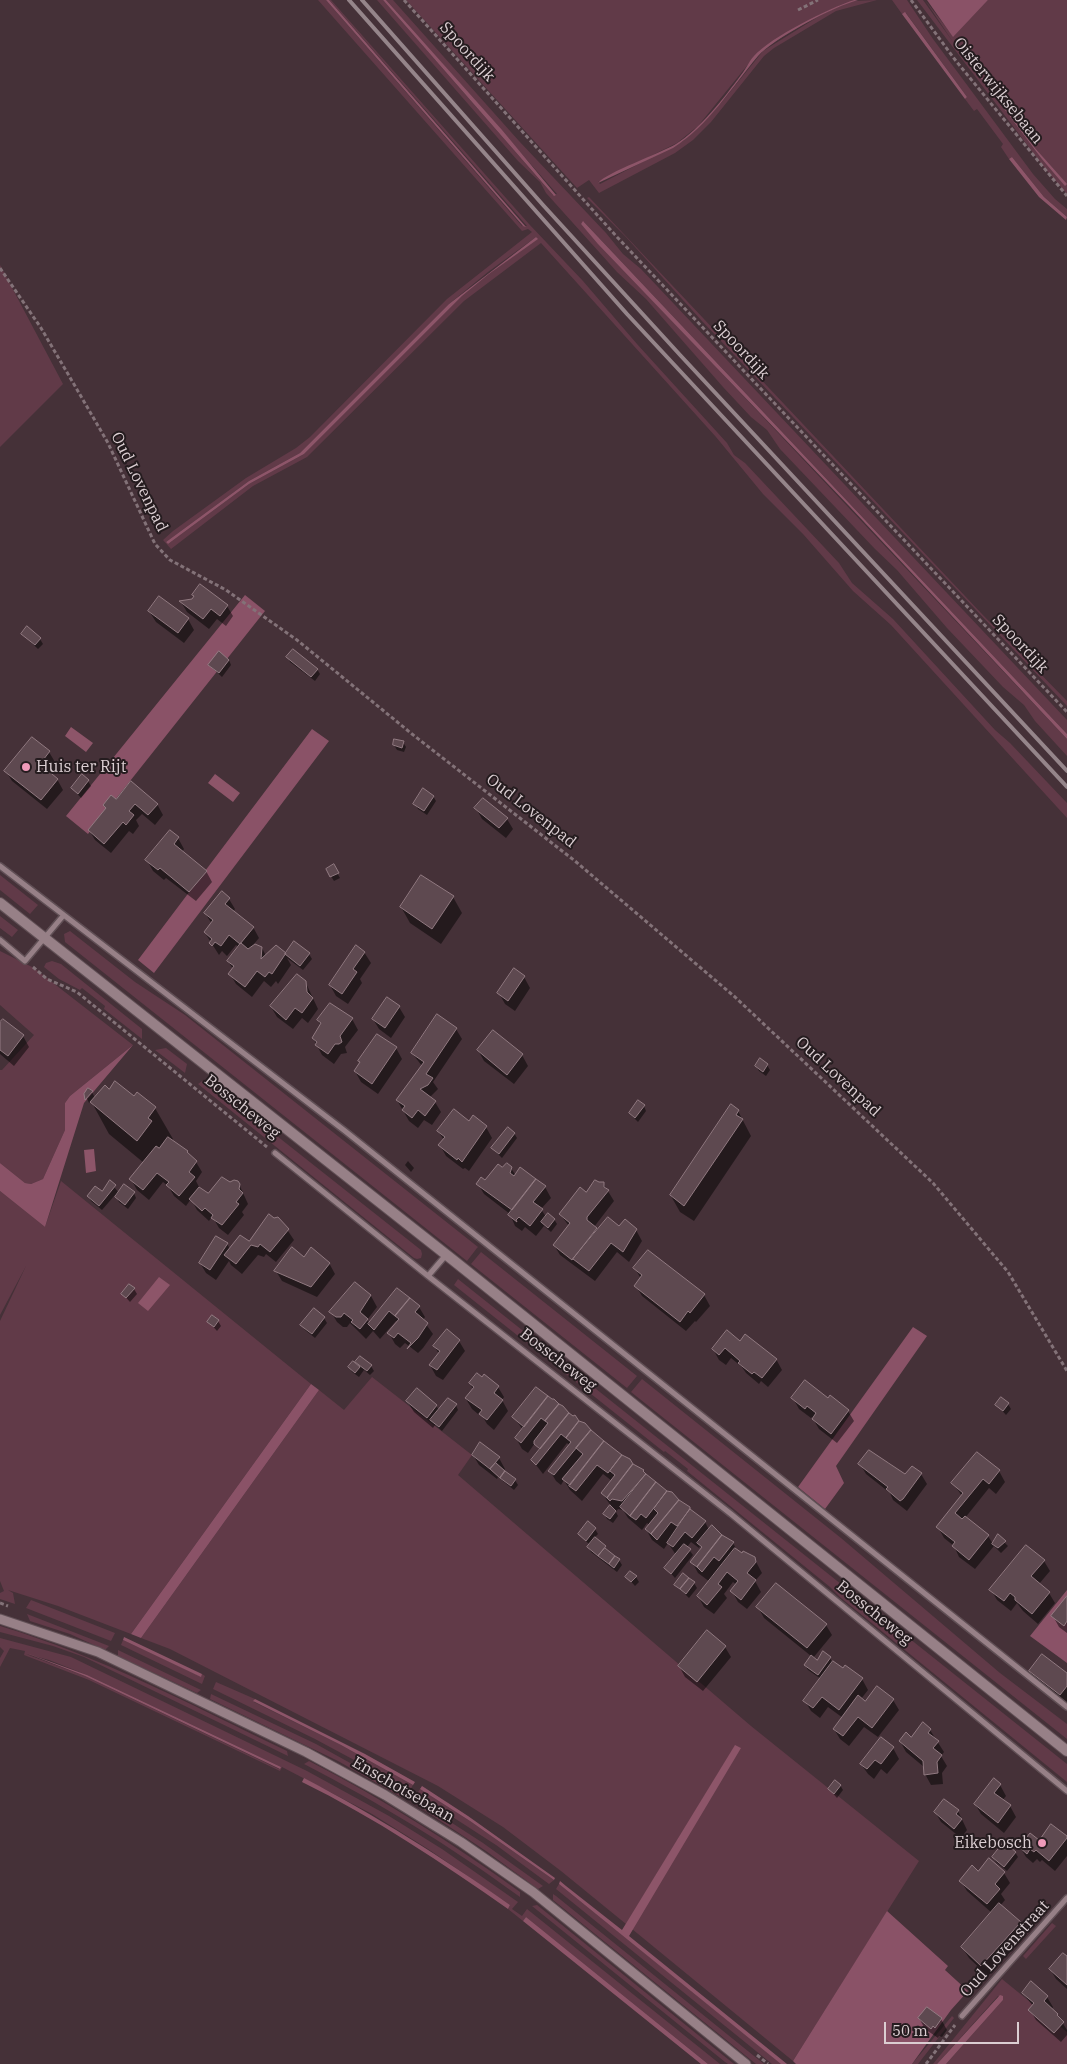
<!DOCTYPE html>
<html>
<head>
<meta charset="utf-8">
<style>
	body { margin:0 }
	#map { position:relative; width:1067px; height:2064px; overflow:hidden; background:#453138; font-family:"IBM Plex Serif",serif }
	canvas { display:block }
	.scale { position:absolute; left:884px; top:2022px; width:135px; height:22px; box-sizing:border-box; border:2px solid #dbced2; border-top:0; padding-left:6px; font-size:15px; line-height:18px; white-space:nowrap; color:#dbced2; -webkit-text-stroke:4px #251c1f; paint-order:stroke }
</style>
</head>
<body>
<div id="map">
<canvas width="1067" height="2064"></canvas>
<div class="scale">50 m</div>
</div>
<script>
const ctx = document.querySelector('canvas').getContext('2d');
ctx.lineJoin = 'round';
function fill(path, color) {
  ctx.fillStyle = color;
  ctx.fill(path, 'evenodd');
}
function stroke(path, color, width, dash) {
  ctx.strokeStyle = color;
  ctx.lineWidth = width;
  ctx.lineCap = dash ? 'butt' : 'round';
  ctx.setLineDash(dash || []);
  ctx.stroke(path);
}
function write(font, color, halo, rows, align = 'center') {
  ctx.font = font + ' "IBM Plex Serif",serif';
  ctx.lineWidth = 4;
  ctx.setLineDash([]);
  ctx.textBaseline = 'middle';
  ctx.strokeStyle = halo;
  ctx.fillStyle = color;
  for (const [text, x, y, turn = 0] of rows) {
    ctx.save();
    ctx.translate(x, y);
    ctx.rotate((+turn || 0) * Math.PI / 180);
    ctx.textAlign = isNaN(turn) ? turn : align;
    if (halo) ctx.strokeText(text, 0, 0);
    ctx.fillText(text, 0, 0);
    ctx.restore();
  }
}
const green = new Path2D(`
	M 318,0 L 326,0 L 522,226 L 527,226 L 329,0 L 331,0 L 529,224 L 583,281 L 637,344 L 727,443 L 734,455 L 745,463 L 839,563 L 852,583 L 893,619 L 995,730 L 1010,743 L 1067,803 L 1067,818 L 891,625 L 853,591 L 803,534 L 763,494 L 716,437 L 541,243 L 464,301 L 307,457 L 253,486 L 171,549 L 163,540 L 173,531 L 246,478 L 296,448 L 310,437 L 447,299 L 532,232 L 528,229 L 522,231 ZM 536,237 L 537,239 L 489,274 L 462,296 L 304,454 L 249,484 L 168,544 L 166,542 L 249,481 L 300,453 L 449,304 L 488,272 Z
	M 377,0 L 383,0 L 553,195 L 557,194 L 386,0 L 393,0 L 519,141 L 606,233 L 623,254 L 641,269 L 1067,720 L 1067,734 L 584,222 L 581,224 L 1067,739 L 1067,756 L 1035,721 L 1024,705 L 1003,687 L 947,628 L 897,570 L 875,549 L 780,449 L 767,430 L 751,417 L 723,387 L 646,299 L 617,272 L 546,193 L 540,182 L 518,161 Z
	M 406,0 L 854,0 L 852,1 L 877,0 L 836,11 L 774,48 L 764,56 L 711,122 L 693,140 L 675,153 L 599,193 L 589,180 L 577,188 ZM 850,1 L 821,15 L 763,51 L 721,103 L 683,141 L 600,184 L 598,182 L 677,143 L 698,126 L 759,51 L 819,15 Z
	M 892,0 L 907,0 L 933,39 L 1033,174 L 1055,199 L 1067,209 L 1067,217 L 1044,197 L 1012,157 L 1009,159 L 1001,147 L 1003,144 L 977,109 L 974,111 L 965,99 L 967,97 L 906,13 L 902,14 Z
	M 917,0 L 923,0 L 953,42 L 925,0 L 953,36 L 988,0 L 1067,0 L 1067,194 L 1047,171 ZM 966,56 L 1035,148 L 1066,184 L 1041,158 L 965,57 Z
	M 589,197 L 981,613 L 1067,701 L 1067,706 L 701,320 L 626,237 L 587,198 Z
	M 0,265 L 63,384 L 0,447 Z
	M 0,875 L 38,905 L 30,914 L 0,890 Z
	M 0,916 L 18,930 L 12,937 L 0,928 Z
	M 70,931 L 135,982 L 185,1015 L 478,1247 L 477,1248 L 467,1261 L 65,942 L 64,934 Z
	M 0,951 L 34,968 L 133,1045 L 70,1096 L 65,1103 L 65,1130 L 43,1179 L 31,1184 L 25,1183 L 0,1163 L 0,1070 L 2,1070 L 34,1035 L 0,1005 Z
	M 52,961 L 61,964 L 142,1029 L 142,1039 L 104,1009 L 105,1006 L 82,988 L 80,990 L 59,979 L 44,967 L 46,963 Z
	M 166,1048 L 187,1064 L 185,1073 L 155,1050 Z
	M 205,1079 L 421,1250 L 422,1254 L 421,1258 L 417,1259 L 414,1258 L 198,1084 Z
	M 61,1181 L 311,1384 L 131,1634 L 58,1606 L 8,1590 L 13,1593 L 15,1604 L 0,1599 L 0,1593 L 4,1591 L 0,1581 L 0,1321 L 26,1266 L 0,1315 L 0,1191 L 45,1227 Z
	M 481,1252 L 637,1376 L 627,1388 L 471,1264 Z
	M 458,1279 L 1067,1764 L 1067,1782 L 841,1598 L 830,1587 L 687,1471 L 688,1469 L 665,1451 L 664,1452 L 454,1285 Z
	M 372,1377 L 472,1455 L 458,1475 L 751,1726 L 919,1861 L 793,2061 L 632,1929 L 740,1748 L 735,1746 L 626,1924 L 561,1871 L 503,1827 L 438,1786 L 170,1649 L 141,1638 L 319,1390 L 344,1410 Z
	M 642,1379 L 841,1538 L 1000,1673 L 1067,1724 L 1067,1739 L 631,1392 Z
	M 31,1600 L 115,1633 L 111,1641 L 26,1608 Z
	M 27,1614 L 109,1646 L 105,1650 L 70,1634 L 30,1621 Z
	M 0,1626 C 100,1656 193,1706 287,1751 L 288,1756 L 84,1657 L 53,1646 L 0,1632 Z
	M 0,1638 L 71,1657 L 307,1771 L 389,1816 L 442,1849 L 518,1902 L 512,1909 L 522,1916 L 527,1909 L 720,2064 L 708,2064 L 527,1918 L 526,1917 L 523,1921 L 508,1909 L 510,1905 L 428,1849 L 372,1814 L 282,1767 L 280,1771 L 89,1680 L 24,1655 L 25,1651 L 10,1648 L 0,1667 L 0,1658 L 4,1651 L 0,1647 ZM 26,1654 L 49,1660 L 87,1675 L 281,1767 L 279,1769 L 85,1676 Z
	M 123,1640 L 200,1676 L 202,1674 L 205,1676 L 202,1684 L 121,1645 Z
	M 118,1650 L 201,1690 L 197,1693 L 118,1656 Z
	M 216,1682 L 255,1699 L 254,1702 L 341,1745 L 413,1785 L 410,1790 L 315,1739 L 213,1689 Z
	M 211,1694 L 316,1744 L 406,1794 L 401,1797 L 338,1761 L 210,1699 Z
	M 309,1761 C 383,1799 452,1843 520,1892 L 520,1897 C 449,1845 381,1804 304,1764 Z
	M 420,1789 L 470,1821 L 554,1880 L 549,1884 L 496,1845 L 417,1794 Z
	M 415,1799 L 483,1843 L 543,1886 L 538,1889 L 486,1851 L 415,1804 Z
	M 559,1884 L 782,2064 L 772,2064 L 556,1889 Z
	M 553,1894 L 556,1896 L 764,2064 L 756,2064 L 553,1900 Z
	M 537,1905 L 562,1925 L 734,2064 L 728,2064 L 725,2062 L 532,1906 Z
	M 1052,1923 L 1056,1926 L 1026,1959 L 1023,1956 Z
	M 1002,1979 L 1067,2032 L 1067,2064 L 946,2064 L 1003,2000 L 998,1996 L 937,2064 L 933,2064 Z
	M 952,2016 L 954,2018 L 918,2064 L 912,2064 Z`);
const forest = new Path2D(`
	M 927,0 L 988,0 L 953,37 Z
	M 245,595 L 265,611 L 88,834 L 66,816 Z
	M 312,729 L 329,741 L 154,973 L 138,960 Z
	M 133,1045 L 84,1103 L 45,1227 L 0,1191 L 0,1163 L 25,1183 L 31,1184 L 43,1179 L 65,1130 L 65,1103 L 70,1096 Z
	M 913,1327 L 927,1336 L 836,1466 L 844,1483 L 825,1509 L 798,1487 Z
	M 311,1384 L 319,1390 L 141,1638 L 131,1634 Z
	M 1067,1590 L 1067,1663 L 1030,1636 Z
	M 887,1911 L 948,1966 L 945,1970 L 968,1991 L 951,2010 L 912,2064 L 796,2064 L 793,2061 Z`);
const water = new Path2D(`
	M 326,0 L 329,0 L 526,227 L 523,226 Z
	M 383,0 L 386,0 L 502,130 L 556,195 L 554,196 Z
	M 854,0 L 858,0 C 835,6 774,38 758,56 C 731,88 709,125 673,148 L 598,183 C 607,172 659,154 676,144 C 700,129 724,98 741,75 C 746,69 749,61 754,56 C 771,37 829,8 854,0 Z
	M 905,12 L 967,97 L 965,99 L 902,14 Z
	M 966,56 L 1035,148 L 1067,184 L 1065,186 L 1041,158 L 965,57 Z
	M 1012,157 L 1044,197 L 1067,217 L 1066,220 L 1039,197 L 1009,159 Z
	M 583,221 L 1067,734 L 1067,739 L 850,507 L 598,244 L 581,224 Z
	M 536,237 L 538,239 L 489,274 L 462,296 L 304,454 L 249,484 L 168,544 L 166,542 L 249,481 L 300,453 L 449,304 Z
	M 71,727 L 93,743 L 86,752 L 65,736 Z
	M 215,774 L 240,793 L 233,802 L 208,783 Z
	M 94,1149 L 96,1171 L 86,1173 L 84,1150 Z
	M 159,1277 L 170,1285 L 148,1311 L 138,1303 Z
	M 124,1637 L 202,1674 L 201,1677 L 123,1640 Z
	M 26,1653 L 87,1675 L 281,1767 L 280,1769 L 85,1676 Z
	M 255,1699 L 365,1754 L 415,1782 L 413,1785 L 341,1745 L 253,1701 Z
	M 735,1745 L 741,1748 L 629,1936 L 787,2064 L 781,2064 L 559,1884 L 560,1881 L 566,1886 L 622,1930 Z
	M 304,1778 C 378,1817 442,1857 510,1905 L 508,1909 C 441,1862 375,1818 302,1782 Z
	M 422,1786 L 468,1816 L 555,1878 L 554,1880 L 470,1821 L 420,1789 Z
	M 526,1917 L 708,2064 L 701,2064 L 523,1921 Z
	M 1000,1995 L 1003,1996 L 1003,2000 L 946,2064 L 937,2064 Z`);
const shadow = new Path2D(`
	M 181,602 L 227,606 L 233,616 L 226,626 L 217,619 L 209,629 L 187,612 Z
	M 149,611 L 188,619 L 194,630 L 184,643 L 156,622 Z
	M 22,634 L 40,639 L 43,644 L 38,649 Z
	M 288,657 L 317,669 L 320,674 L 315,681 L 290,662 Z
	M 229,660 L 231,665 L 222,677 L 209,665 Z
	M 403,742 L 406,747 L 404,752 L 397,750 L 394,745 Z
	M 49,752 L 55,762 L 47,772 L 57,779 L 63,790 L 47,809 L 12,781 L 6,771 Z
	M 88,781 L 91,786 L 81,798 L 72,788 Z
	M 433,796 L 436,801 L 427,815 L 418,809 L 415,804 Z
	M 116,801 L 157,804 L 163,815 L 155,825 L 142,814 L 136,820 L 139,826 L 133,834 L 129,831 L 111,853 L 95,840 L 89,830 Z
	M 476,808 L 507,819 L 513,829 L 506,838 L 482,819 Z
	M 171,832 L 178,838 L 184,849 L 182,852 L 206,871 L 212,882 L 196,901 L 166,878 L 164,880 L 153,871 L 147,860 Z
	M 333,866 L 340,878 L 334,881 L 327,870 Z
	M 453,897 L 462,913 L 441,944 L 410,923 L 401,907 Z
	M 229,899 L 235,909 L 233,912 L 253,927 L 259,938 L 254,944 L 262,948 L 266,956 L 285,954 L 286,956 L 295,943 L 309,954 L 312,959 L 303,970 L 287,958 L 291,965 L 278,984 L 276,981 L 271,987 L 264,981 L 252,997 L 236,984 L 230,974 L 233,969 L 228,961 L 239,947 L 236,945 L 227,956 L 222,951 L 219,955 L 205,933 L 212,924 L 205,913 Z
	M 364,952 L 371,963 L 360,979 L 362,983 L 348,1004 L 336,996 L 330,985 Z
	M 524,977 L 530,988 L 515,1011 L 505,1004 L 499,993 Z
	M 305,981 L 318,1009 L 308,1023 L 302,1018 L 293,1029 L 277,1017 L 271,1007 Z
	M 399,1007 L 405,1017 L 391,1038 L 379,1029 L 373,1019 Z
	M 352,1019 L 358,1030 L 345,1047 L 347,1053 L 341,1054 L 334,1064 L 322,1055 L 313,1038 L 321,1026 L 318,1020 Z
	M 0,1024 L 23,1036 L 29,1047 L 14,1066 L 0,1054 Z
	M 456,1029 L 462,1039 L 433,1082 L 438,1089 L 429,1098 L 435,1102 L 441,1112 L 432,1125 L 424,1120 L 418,1128 L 409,1121 L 397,1100 L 422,1066 L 412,1053 Z
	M 493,1032 L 522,1055 L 528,1066 L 514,1084 L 484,1061 L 478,1050 Z
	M 396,1048 L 402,1059 L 378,1094 L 361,1082 L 355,1071 Z
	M 767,1065 L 770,1070 L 766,1076 L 759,1071 L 756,1066 Z
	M 109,1091 L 134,1097 L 155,1108 L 173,1139 L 172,1141 L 196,1162 L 202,1172 L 196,1181 L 200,1189 L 208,1195 L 230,1183 L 239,1184 L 248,1204 L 242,1212 L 244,1215 L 228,1235 L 219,1228 L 215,1221 L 211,1218 L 209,1221 L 197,1210 L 191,1199 L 186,1206 L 174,1196 L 168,1186 L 163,1182 L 149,1200 L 137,1190 L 131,1179 L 144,1163 L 109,1134 L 91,1101 L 89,1103 L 85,1094 L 92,1092 L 95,1098 Z
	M 644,1106 L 646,1111 L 638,1122 L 630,1114 Z
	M 738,1111 L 751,1136 L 694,1221 L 680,1212 L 671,1196 Z
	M 469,1123 L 486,1127 L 492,1138 L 469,1171 L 465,1168 L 463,1169 L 446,1156 L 440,1145 L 444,1140 L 438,1131 Z
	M 514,1133 L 517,1138 L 502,1158 L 493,1149 Z
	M 408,1161 L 414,1168 L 411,1172 L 405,1165 Z
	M 502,1168 L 511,1168 L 516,1176 L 545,1187 L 551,1198 L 541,1209 L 546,1217 L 554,1219 L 557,1224 L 551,1232 L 544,1226 L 536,1236 L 525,1227 L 522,1231 L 515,1226 L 510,1214 L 484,1194 L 478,1184 L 485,1182 Z
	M 110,1182 L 119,1193 L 134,1193 L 136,1198 L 128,1209 L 119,1202 L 115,1195 L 102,1210 L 91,1201 L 88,1196 L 102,1193 Z
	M 603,1183 L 614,1201 L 594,1227 L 598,1230 L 620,1228 L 636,1230 L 642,1241 L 629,1262 L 617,1252 L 595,1281 L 560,1255 L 554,1245 L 569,1226 L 560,1214 Z
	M 270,1216 L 282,1222 L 294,1240 L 276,1262 L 266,1254 L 264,1257 L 258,1255 L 242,1274 L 231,1265 L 229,1261 L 216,1280 L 206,1273 L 200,1263 L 227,1244 L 230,1249 L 249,1243 Z
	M 304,1259 L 329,1263 L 335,1274 L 317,1297 L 282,1281 L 276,1271 Z
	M 635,1268 L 704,1295 L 710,1306 L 696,1322 L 695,1321 L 686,1331 L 642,1296 L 636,1286 L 641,1279 Z
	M 355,1284 L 371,1296 L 377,1307 L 367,1320 L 370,1324 L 398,1290 L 419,1307 L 425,1317 L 423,1320 L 433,1334 L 423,1348 L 418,1353 L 405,1343 L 400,1348 L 395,1344 L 389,1333 L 398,1322 L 396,1321 L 380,1339 L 373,1331 L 366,1339 L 350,1323 L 347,1327 L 343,1327 L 337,1322 L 331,1312 Z
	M 134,1289 L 137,1294 L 130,1302 L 123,1294 Z
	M 324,1318 L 327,1323 L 315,1338 L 305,1330 L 302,1325 Z
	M 218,1321 L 221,1326 L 217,1331 L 209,1322 Z
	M 447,1331 L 459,1341 L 465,1351 L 443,1380 L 436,1376 L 430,1365 L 439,1354 L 435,1347 Z
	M 740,1343 L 776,1359 L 782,1370 L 768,1387 L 761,1381 L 759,1384 L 746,1373 L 742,1367 L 731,1358 L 726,1365 L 719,1360 L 713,1349 Z
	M 360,1358 L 371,1366 L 374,1371 L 370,1375 L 364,1370 L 359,1377 L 352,1372 L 349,1367 Z
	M 470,1384 L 498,1387 L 504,1397 L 502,1400 L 508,1411 L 494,1430 L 487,1424 L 480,1412 L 478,1414 L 472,1409 L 466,1399 L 473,1389 Z
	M 417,1390 L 436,1406 L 440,1411 L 456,1405 L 458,1410 L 442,1431 L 435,1425 L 433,1428 L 414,1412 L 407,1401 Z
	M 793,1398 L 828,1399 L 848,1411 L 854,1421 L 837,1443 L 819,1429 L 812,1417 L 811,1418 L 799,1409 Z
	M 1008,1404 L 1011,1409 L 1006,1415 L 997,1405 Z
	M 514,1417 L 573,1418 L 689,1508 L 705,1522 L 709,1530 L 733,1543 L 738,1552 L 754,1558 L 762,1573 L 755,1581 L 761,1592 L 747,1609 L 738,1602 L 732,1591 L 737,1585 L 733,1582 L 724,1594 L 727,1598 L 714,1614 L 704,1607 L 698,1596 L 710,1582 L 698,1573 L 692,1562 L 702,1549 L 700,1546 L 699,1548 L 691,1542 L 687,1547 L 693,1555 L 675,1578 L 666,1568 L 676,1555 L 668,1543 L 664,1549 L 652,1540 L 646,1529 L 650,1525 L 647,1523 L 642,1530 L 628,1518 L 623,1510 L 618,1509 L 616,1512 L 618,1516 L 613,1523 L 607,1519 L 605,1514 L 611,1506 L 602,1493 L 612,1481 L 603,1474 L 582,1501 L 570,1490 L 564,1480 L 561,1485 L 556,1481 L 550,1471 L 570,1446 L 567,1443 L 543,1474 L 533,1461 L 540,1451 L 535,1443 L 528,1453 L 522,1449 L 516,1438 L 523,1430 Z
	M 977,1454 L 999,1471 L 1005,1482 L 996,1494 L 989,1488 L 965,1518 L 988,1536 L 993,1544 L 998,1536 L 1008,1546 L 1001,1553 L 994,1546 L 975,1569 L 959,1557 L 954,1546 L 944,1538 L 938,1527 L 962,1496 L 953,1483 Z
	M 473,1455 L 499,1458 L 505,1469 L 503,1471 L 515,1480 L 518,1485 L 514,1490 L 498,1477 L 497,1479 L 479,1465 Z
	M 888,1462 L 905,1476 L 921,1474 L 927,1484 L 907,1511 L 893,1500 L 890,1493 L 866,1474 L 860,1464 L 886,1464 Z
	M 595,1529 L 598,1534 L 594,1538 L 619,1560 L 622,1565 L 617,1572 L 591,1552 L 588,1547 L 590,1545 L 579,1534 Z
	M 1044,1561 L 1050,1571 L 1039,1584 L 1049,1593 L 1055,1603 L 1038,1624 L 1023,1611 L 1017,1603 L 1011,1611 L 997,1600 L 991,1590 Z
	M 627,1577 L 636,1577 L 639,1582 L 635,1586 Z
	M 694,1583 L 697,1588 L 689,1598 L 676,1585 Z
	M 1067,1598 L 1067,1633 L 1059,1627 L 1053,1616 Z
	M 758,1607 L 826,1625 L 832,1635 L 813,1658 L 818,1661 L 830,1658 L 833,1663 L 862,1679 L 868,1690 L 861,1699 L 866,1703 L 893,1700 L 899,1710 L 878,1737 L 864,1727 L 849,1746 L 840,1739 L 834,1729 L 843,1718 L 828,1707 L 820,1718 L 811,1711 L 805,1701 L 821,1679 L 808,1670 L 805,1665 L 811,1656 L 764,1618 Z
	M 725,1647 L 731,1657 L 703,1691 L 685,1677 L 679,1666 Z
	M 1030,1671 L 1067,1674 L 1067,1704 L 1036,1682 Z
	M 930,1730 L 944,1752 L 941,1756 L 947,1766 L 942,1773 L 943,1784 L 931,1785 L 925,1774 L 924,1767 L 906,1752 L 900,1741 Z
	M 881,1739 L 893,1748 L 899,1759 L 887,1774 L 881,1769 L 874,1779 L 868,1774 L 861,1764 Z
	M 994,1780 L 1000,1785 L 1006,1796 L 1002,1801 L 1010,1806 L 1016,1817 L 1004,1833 L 981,1814 L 975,1804 Z
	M 840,1785 L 843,1790 L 837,1798 L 829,1789 Z
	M 958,1811 L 967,1830 L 961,1838 L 941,1822 L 935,1812 Z
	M 1067,1838 L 1067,1856 L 1055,1871 L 1042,1860 L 1040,1862 L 1037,1859 L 1033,1863 L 1026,1857 L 1020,1847 Z
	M 1015,1852 L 1018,1857 L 1007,1871 L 996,1862 L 993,1857 Z
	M 979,1872 L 1004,1873 L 1010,1883 L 1001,1894 L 1005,1900 L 1000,1906 L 1020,1923 L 1027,1934 L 988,1976 L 969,1958 L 962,1947 L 992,1913 L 967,1891 L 961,1881 Z
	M 1067,1958 L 1067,1989 L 1056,1979 L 1050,1969 Z
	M 1023,1993 L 1047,1997 L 1053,2007 L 1052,2009 L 1057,2014 L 1067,2030 L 1067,2035 L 1061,2042 L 1036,2020 L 1030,2010 L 1033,2006 Z
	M 919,2018 L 941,2019 L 947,2030 L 942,2037 L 939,2036 L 938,2038 L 925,2029 Z`);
const building = new Path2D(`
	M 200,584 L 228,605 L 220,616 L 211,609 L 203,619 L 179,601 L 192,599 L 194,596 L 192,595 Z
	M 159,596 L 189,618 L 178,633 L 148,611 Z
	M 27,626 L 41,638 L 35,645 L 21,634 Z
	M 293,649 L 318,669 L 311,677 L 286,657 Z
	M 219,651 L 229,660 L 219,673 L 208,665 Z
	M 32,737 L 50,751 L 40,764 L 58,779 L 41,800 L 4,771 Z
	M 394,739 L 404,741 L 402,748 L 393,745 Z
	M 82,774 L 89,780 L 78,794 L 71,788 Z
	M 131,781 L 158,804 L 148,815 L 135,804 L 129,811 L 134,815 L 126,825 L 123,822 L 104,844 L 88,830 L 106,808 L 103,805 L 111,795 L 116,799 Z
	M 423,788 L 434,796 L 424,811 L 413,804 Z
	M 483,798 L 508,818 L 499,828 L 474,808 Z
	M 170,830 L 179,837 L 174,844 L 207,871 L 189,892 L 160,868 L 158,870 L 145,860 Z
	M 334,864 L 339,873 L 330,877 L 326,869 Z
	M 421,875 L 454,896 L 432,929 L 400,907 Z
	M 222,891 L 230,898 L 225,904 L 254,927 L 240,944 L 229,935 L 221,946 L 215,942 L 212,946 L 209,943 L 212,939 L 204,932 L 213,920 L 204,913 Z
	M 294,941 L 310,953 L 300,966 L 285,954 Z
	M 241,943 L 248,949 L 255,944 L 262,947 L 261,959 L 276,945 L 286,953 L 272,974 L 269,972 L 265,977 L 257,971 L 245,987 L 228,974 L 234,966 L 227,961 Z
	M 356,945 L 365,952 L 353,969 L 357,972 L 342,994 L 329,985 Z
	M 514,968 L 525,976 L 508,1001 L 497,993 Z
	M 297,974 L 306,981 L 307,992 L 313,998 L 302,1013 L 295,1008 L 286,1020 L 270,1006 Z
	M 387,997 L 400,1006 L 385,1028 L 372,1019 Z
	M 330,1003 L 353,1018 L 340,1036 L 342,1042 L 339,1044 L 335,1044 L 328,1054 L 315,1045 L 317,1042 L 312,1038 L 321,1023 L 317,1020 Z
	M 437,1014 L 457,1028 L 426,1074 L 433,1078 L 428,1085 L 420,1089 L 436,1101 L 425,1116 L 418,1110 L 412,1118 L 402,1110 L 405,1106 L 396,1100 L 424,1062 L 411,1053 Z
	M 3,1019 L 24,1035 L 8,1056 L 0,1050 L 0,1022 Z
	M 493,1030 L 523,1054 L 507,1075 L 477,1050 Z
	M 377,1034 L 397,1047 L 372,1084 L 354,1071 L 360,1062 L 358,1061 Z
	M 760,1058 L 768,1064 L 763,1072 L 755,1066 Z
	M 115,1081 L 134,1096 L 137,1092 L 156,1107 L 148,1118 L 152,1121 L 137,1141 L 90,1102 L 105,1085 L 109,1089 Z
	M 88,1088 L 93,1091 L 85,1100 L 84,1094 Z
	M 638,1100 L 645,1105 L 635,1118 L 629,1113 Z
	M 731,1104 L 739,1110 L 736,1115 L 743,1119 L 684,1206 L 670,1195 Z
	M 454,1109 L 469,1121 L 473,1115 L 487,1126 L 462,1162 L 458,1158 L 457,1160 L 438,1145 L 445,1137 L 437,1131 Z
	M 508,1127 L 515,1133 L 499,1154 L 491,1148 Z
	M 168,1137 L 188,1151 L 187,1152 L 197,1161 L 189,1172 L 195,1177 L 179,1196 L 166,1185 L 169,1182 L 157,1173 L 143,1190 L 129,1179 L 156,1146 L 159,1148 Z
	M 507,1163 L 512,1167 L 510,1173 L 514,1176 L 520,1167 L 536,1179 L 512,1210 L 476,1184 L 481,1177 L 485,1180 L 498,1164 L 502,1167 Z
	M 222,1177 L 230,1182 L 234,1180 L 238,1181 L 240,1184 L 239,1189 L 243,1193 L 236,1202 L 239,1204 L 222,1225 L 211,1218 L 213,1215 L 205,1208 L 202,1211 L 189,1199 L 199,1187 L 208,1193 Z
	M 536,1179 L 546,1186 L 533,1202 L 543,1209 L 530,1226 L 519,1217 L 516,1220 L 517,1222 L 508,1215 Z
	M 110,1180 L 116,1185 L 99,1206 L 87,1196 L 95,1186 L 102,1191 Z
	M 595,1180 L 599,1182 L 604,1182 L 604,1187 L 609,1190 L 587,1217 L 587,1220 L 597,1228 L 572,1260 L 553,1245 L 570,1223 L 559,1214 L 580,1187 L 586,1192 Z
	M 124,1184 L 135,1192 L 125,1205 L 115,1197 Z
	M 548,1213 L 555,1219 L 548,1228 L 541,1222 Z
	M 269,1214 L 274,1218 L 278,1217 L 289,1229 L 270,1252 L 260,1244 L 258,1247 L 251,1245 L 236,1264 L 224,1255 L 240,1235 L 249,1241 Z
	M 608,1217 L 619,1226 L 625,1219 L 637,1229 L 623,1252 L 611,1243 L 589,1271 L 573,1259 Z
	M 216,1236 L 228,1243 L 210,1270 L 199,1263 Z
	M 292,1247 L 304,1257 L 311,1247 L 330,1263 L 311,1287 L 274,1271 Z
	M 648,1250 L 705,1294 L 690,1313 L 688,1311 L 680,1322 L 634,1286 L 642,1275 L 633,1268 Z
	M 355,1282 L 371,1295 L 360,1312 L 368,1319 L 360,1329 L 351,1322 L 353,1320 L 344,1313 L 341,1317 L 336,1317 L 329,1312 Z
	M 129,1284 L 135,1288 L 126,1298 L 121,1294 Z
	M 397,1288 L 410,1298 L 395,1316 L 389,1311 L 374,1330 L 368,1324 Z
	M 410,1298 L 420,1306 L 415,1312 L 428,1323 L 418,1338 L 407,1349 L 411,1343 L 398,1333 L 394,1338 L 387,1333 L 399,1319 L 395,1316 Z
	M 314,1308 L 325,1317 L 312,1334 L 300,1325 Z
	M 212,1315 L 219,1320 L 214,1327 L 207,1322 Z
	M 447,1329 L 460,1340 L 437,1370 L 429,1365 L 440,1351 L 433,1346 Z
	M 727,1330 L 740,1341 L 745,1334 L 777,1359 L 762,1378 L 754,1372 L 752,1374 L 738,1363 L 740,1361 L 725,1348 L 719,1355 L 712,1349 Z
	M 360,1356 L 372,1365 L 367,1371 L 355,1362 Z
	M 353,1361 L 360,1367 L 355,1373 L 348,1367 Z
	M 477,1373 L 482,1377 L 484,1374 L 499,1386 L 494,1393 L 503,1400 L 487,1420 L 479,1414 L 482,1410 L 465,1398 L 474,1387 L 469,1383 Z
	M 805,1380 L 828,1398 L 830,1395 L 849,1410 L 831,1434 L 812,1419 L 816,1413 L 807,1406 L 805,1409 L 791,1398 Z
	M 536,1387 L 548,1396 L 524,1427 L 512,1417 Z
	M 417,1388 L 437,1405 L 427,1418 L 406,1401 Z
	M 548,1396 L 552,1399 L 554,1399 L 559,1404 L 545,1421 L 541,1418 L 521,1443 L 515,1438 Z
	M 1001,1397 L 1009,1403 L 1003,1411 L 995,1405 Z
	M 448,1398 L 457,1404 L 439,1427 L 430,1420 Z
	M 559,1404 L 563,1406 L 569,1413 L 540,1449 L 534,1444 L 534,1441 L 548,1423 L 545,1421 Z
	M 569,1413 L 573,1416 L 575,1415 L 579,1421 L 566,1438 L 561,1434 L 536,1465 L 531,1460 Z
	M 579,1421 L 585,1423 L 591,1430 L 554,1475 L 548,1471 L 571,1442 L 566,1438 Z
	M 591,1430 L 604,1441 L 570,1485 L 562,1479 L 583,1454 L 576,1448 Z
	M 604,1441 L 622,1455 L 608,1473 L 597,1465 L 576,1491 L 569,1486 Z
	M 480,1442 L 500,1457 L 490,1469 L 472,1455 Z
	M 869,1450 L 905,1474 L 912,1466 L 922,1473 L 903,1499 L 900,1501 L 886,1489 L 888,1487 L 858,1464 Z
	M 977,1452 L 1000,1470 L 989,1484 L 983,1479 L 955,1513 L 962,1519 L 965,1516 L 989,1535 L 969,1560 L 952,1546 L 955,1542 L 936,1527 L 963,1493 L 951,1483 Z
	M 622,1455 L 630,1459 L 633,1464 L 607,1498 L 601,1493 L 615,1475 L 610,1471 Z
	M 496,1463 L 505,1471 L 500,1478 L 490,1469 Z
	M 633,1464 L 644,1470 L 643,1471 L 646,1474 L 622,1501 L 612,1499 L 610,1501 L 607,1498 Z
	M 505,1471 L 516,1479 L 511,1486 L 500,1478 Z
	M 646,1474 L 656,1482 L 630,1516 L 620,1507 Z
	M 656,1482 L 667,1491 L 646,1518 L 641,1514 L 636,1520 L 630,1516 Z
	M 667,1491 L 672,1492 L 679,1500 L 651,1534 L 645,1529 L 658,1513 L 654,1509 Z
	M 679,1500 L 690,1507 L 690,1509 L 677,1526 L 671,1522 L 657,1540 L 651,1534 Z
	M 610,1505 L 616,1511 L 610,1519 L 603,1514 Z
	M 690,1509 L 706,1521 L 692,1538 L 685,1532 L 673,1547 L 667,1543 Z
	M 588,1521 L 596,1528 L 586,1541 L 578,1534 Z
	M 712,1525 L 722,1535 L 697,1567 L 690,1562 L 702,1547 L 697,1543 Z
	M 998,1534 L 1006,1541 L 998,1548 L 992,1544 Z
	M 722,1535 L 734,1542 L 719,1561 L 714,1557 L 702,1572 L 697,1567 Z
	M 595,1537 L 606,1546 L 598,1556 L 587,1547 Z
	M 684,1544 L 691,1549 L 671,1574 L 664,1568 Z
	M 1026,1545 L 1045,1560 L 1031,1576 L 1050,1592 L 1032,1614 L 1015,1600 L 1015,1597 L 1010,1593 L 1004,1601 L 989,1590 Z
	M 605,1548 L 615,1556 L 609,1564 L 598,1556 Z
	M 735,1548 L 742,1553 L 743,1551 L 755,1557 L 756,1562 L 747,1573 L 756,1580 L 741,1600 L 730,1591 L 738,1581 L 727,1572 L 718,1584 L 722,1587 L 707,1605 L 697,1596 Z
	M 615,1556 L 620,1559 L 614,1568 L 609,1564 Z
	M 630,1571 L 637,1576 L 631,1582 L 625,1577 Z
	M 683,1573 L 689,1578 L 680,1589 L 674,1585 Z
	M 689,1578 L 695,1582 L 686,1594 L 680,1589 Z
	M 776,1583 L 827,1624 L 807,1648 L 756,1607 Z
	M 1067,1596 L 1067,1621 L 1064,1626 L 1051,1616 Z
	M 707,1630 L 726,1646 L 697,1682 L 678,1666 Z
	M 823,1651 L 831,1657 L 818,1675 L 804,1665 L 811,1655 L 817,1660 Z
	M 1042,1654 L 1067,1673 L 1067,1686 L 1060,1695 L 1029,1671 Z
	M 833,1661 L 843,1668 L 845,1665 L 863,1678 L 839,1710 L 822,1697 L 813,1708 L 803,1701 Z
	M 877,1686 L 894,1699 L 872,1728 L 858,1717 L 843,1736 L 833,1729 L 858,1695 L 865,1701 Z
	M 923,1722 L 931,1729 L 928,1733 L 939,1741 L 933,1748 L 942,1755 L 937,1762 L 938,1773 L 924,1775 L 923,1761 L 899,1741 L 906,1732 L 911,1737 Z
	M 881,1737 L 894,1747 L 881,1764 L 875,1760 L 867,1769 L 860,1764 Z
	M 994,1778 L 1001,1784 L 994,1793 L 1011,1805 L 998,1823 L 974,1804 Z
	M 835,1780 L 841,1785 L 834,1794 L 828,1789 Z
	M 944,1799 L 959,1810 L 956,1814 L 962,1819 L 954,1829 L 934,1812 Z
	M 1051,1824 L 1067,1836 L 1067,1838 L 1049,1861 L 1036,1850 L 1034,1852 L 1030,1849 L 1027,1854 L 1019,1847 L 1030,1833 L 1039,1840 Z
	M 1004,1842 L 1016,1852 L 1004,1867 L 992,1857 Z
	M 989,1858 L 1005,1872 L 995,1884 L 1000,1889 L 987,1904 L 959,1881 L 972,1865 L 978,1871 Z
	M 999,1903 L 1021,1922 L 981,1966 L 961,1947 Z
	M 1063,1953 L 1067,1956 L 1067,1985 L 1049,1969 Z
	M 1031,1981 L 1048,1996 L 1044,2001 L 1058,2014 L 1057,2015 L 1064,2022 L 1054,2033 L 1028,2010 L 1034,2003 L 1022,1993 Z
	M 927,2007 L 942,2018 L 935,2028 L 933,2026 L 931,2029 L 918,2018 Z`);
const path = new Path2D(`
	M 404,0 L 617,237 L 1067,712
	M 911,0 L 956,61 L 1067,196
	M 798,10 L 818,0
	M 0,268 L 41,328 L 75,386 L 108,443 L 155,544 L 170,560 L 226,590 L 297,640 L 412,734 L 575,861 L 735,997 L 933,1183 L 1008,1272 L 1067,1371
	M 33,967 L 47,979 L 77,992 L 267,1147
	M 0,1603 L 8,1606
	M 757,2055 L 768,2064
	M 926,2064 L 955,2025`);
const minor = new Path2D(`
	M 0,866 L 345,1131 L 1067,1707
	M 0,940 L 25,961 L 63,916
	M 275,1153 L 428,1276 L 731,1514 L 1067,1791
	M 428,1276 L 446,1255
	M 962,2016 L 1067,1898`);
const tertiary = new Path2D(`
	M 0,1619 L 98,1652 L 306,1752 L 385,1795 L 461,1842 L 533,1892 L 746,2064`);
const secondary = new Path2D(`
	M 0,903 L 453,1260 L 1067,1751`);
const rail = new Path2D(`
	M 349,0 L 627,314 L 1067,787
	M 362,0 L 543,205 L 681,356 L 1067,771`);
const markers = [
	[26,767,5,"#ef9ab9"],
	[1042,1843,5,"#ef9ab9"]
];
const streetNames = [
	["Spoordijk",467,52,48],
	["Oisterwijksebaan",998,91,51],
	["Spoordijk",741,350,47],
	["Oud Lovenpad",139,482,64],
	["Spoordijk",1020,644,47],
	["Oud Lovenpad",531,811,38],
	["Oud Lovenpad",838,1077,43],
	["Bosscheweg",242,1107,39],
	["Bosscheweg",558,1360,38],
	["Bosscheweg",874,1613,39],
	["Enschotsebaan",403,1790,30],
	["Oud Lovenstraat",1005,1949,-48]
];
const poiNames = [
	["Huis ter Rijt",36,767],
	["Eikebosch",1032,1843,"right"]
];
fill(green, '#613a48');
fill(forest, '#8a5267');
fill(water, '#8d5569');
fill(shadow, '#0007');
fill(building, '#5e4950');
stroke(building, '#917a81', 1);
stroke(minor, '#604f55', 8);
stroke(tertiary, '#604f55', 11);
stroke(secondary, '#604f55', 12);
stroke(path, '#837278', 3, [4, 2.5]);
stroke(minor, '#978087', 5);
stroke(tertiary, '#978087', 9);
stroke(secondary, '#978087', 10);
stroke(rail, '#95858a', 4);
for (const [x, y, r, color] of markers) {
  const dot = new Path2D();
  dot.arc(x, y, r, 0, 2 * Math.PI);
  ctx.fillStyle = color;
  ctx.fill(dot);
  stroke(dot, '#251c1f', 2);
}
write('16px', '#dbced2', '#251c1f', streetNames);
write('16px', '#dbced2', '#251c1f', poiNames, 'left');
</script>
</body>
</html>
